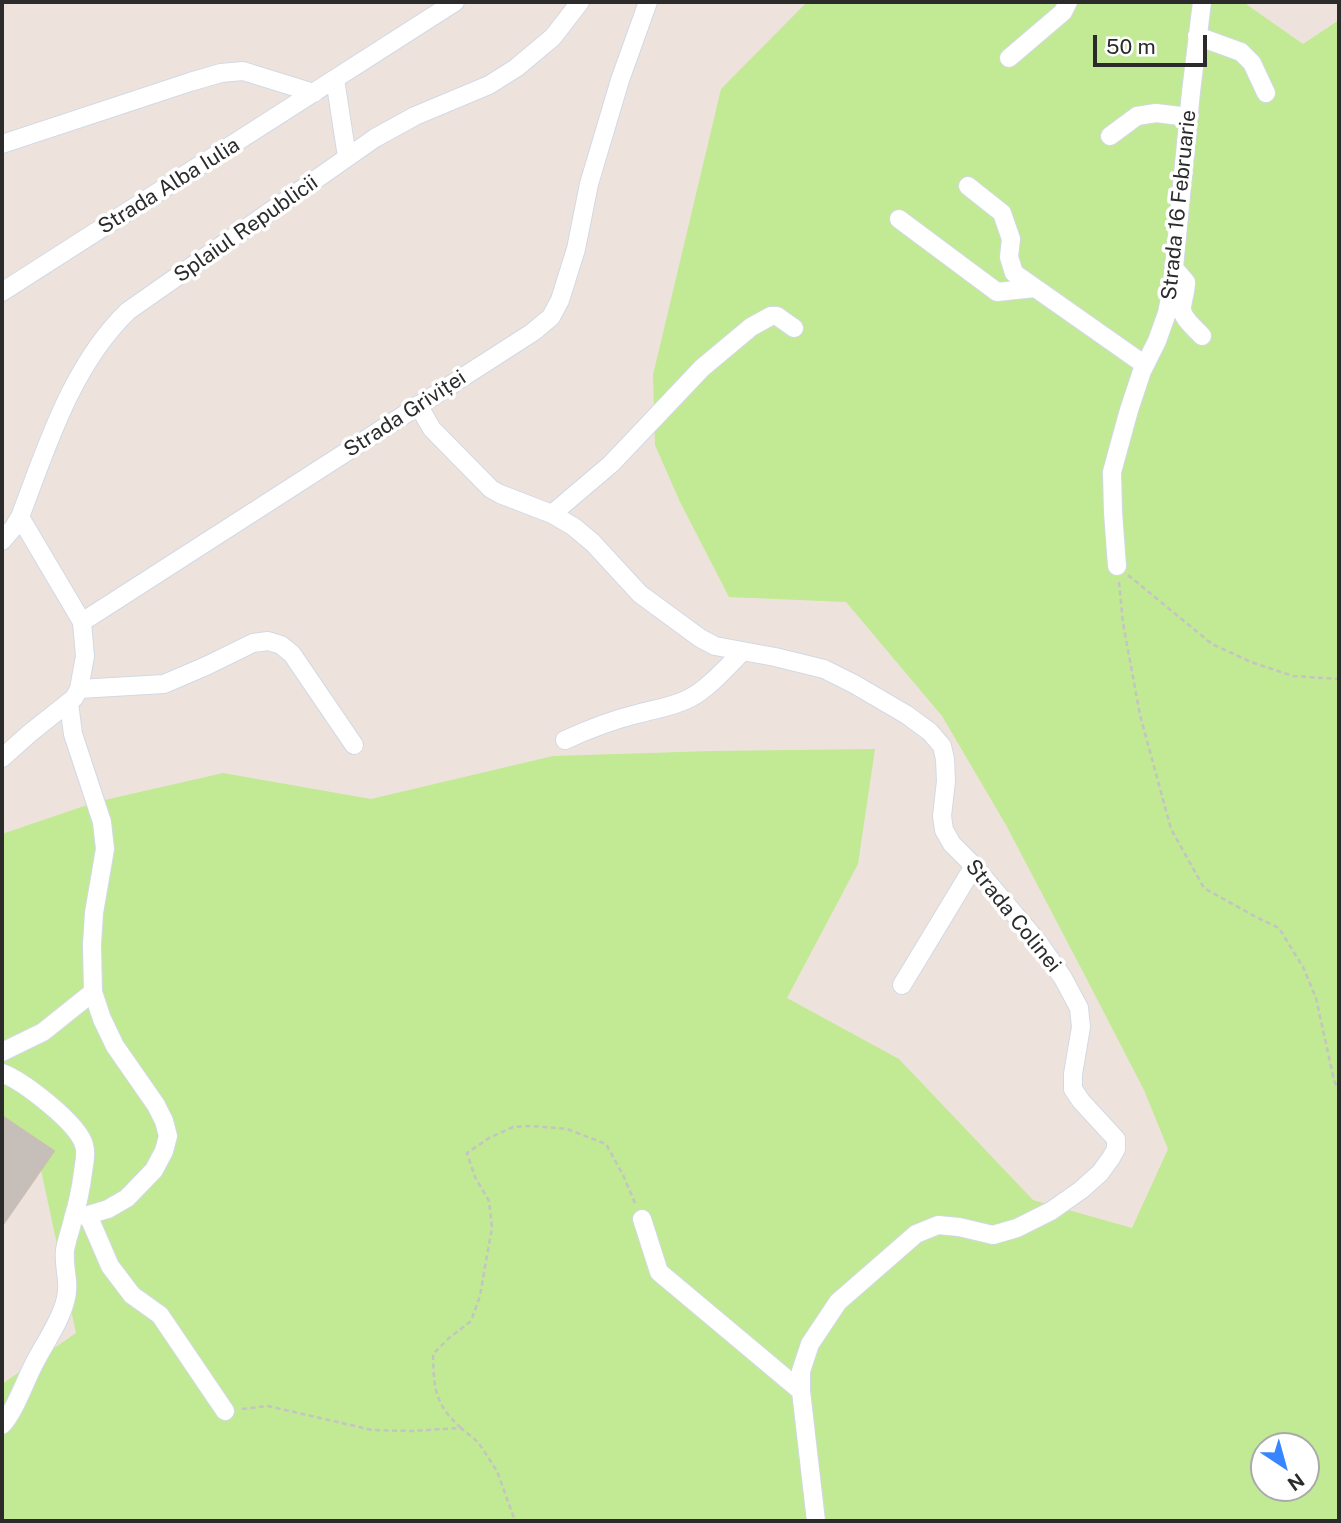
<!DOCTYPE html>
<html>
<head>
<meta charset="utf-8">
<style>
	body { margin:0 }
	#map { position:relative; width:1341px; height:1523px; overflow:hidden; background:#eee3dc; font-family:"Public Sans",sans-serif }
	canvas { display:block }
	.frame { position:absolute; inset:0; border:4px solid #2b2b2b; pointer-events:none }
	.north { position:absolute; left:1250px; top:1432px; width:70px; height:70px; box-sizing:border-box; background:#fff; border:2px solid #aaa; border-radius:50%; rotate:144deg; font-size:19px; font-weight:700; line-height:28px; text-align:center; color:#2b2b2b }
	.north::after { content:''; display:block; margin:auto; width:24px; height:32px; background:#3886ff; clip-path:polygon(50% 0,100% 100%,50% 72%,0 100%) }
	.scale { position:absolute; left:1093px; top:35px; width:114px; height:32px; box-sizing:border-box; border:4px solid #2b2b2b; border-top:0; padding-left:9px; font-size:21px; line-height:24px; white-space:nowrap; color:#2b2b2b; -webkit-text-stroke:5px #fff; paint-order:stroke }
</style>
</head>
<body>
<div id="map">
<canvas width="1341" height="1523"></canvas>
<div class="frame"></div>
<div class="north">N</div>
<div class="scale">50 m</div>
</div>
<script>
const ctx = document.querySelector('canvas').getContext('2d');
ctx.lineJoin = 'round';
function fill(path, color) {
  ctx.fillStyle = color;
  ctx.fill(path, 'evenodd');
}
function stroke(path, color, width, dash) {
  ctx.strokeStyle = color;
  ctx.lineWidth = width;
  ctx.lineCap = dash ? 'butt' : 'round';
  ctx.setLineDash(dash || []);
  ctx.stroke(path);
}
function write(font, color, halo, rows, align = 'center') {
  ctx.font = font + ' "Public Sans",sans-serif';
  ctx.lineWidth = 7;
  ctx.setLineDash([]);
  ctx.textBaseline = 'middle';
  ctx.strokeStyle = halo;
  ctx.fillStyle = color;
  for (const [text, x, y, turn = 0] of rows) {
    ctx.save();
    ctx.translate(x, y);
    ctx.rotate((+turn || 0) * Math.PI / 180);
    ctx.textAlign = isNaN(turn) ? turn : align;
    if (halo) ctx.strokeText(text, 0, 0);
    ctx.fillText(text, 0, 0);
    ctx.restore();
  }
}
const green = new Path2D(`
	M 807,2 L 1243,2 L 1303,44 L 1339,20 L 1339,1521 L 2,1521 L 2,1384 L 76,1333 L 35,1142 L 2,1145 L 2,834 L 96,802 L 223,773 L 371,799 L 553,756 L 712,751 L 875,749 L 858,864 L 787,998 L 899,1059 L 1033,1200 L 1132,1228 L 1168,1149 L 1144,1090 L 1082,970 L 1006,825 L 942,716 L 846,602 L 729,597 L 680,502 L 655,445 L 653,375 L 721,89 ZM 1264,1446 L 1306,1446 L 1306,1488 L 1264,1488 Z`);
const building = new Path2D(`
	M 2,1116 L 54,1151 L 2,1226 Z`);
const path = new Path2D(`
	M 1128,575 L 1212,644 L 1251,662 L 1293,676 L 1339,679
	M 1119,582 L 1123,623 L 1140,715 L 1171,829 L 1204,888 L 1256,917 L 1279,928 L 1303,967 L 1316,998 L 1334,1080 L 1339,1092
	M 242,1409 L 268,1406 L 372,1430 L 412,1431 L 461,1428 L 478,1442 L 497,1471 L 515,1521
	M 461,1428 C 434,1403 434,1388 433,1354 L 449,1338 L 471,1321 L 480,1296 L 486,1261 L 492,1228 L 489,1201 L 475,1177 L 467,1153 L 489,1138 L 513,1127 L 532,1126 L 567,1129 L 606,1144 L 623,1175 L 635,1203`);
const minor = new Path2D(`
	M 1197,36 L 1241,52 L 1252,63 L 1266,93
	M 1009,58 L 1063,12 L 1068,2
	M 335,79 L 347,157
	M 1110,136 L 1137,116 L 1156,113 L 1188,117
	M 2,144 L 190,82 L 221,73 L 243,71 L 314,93
	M 968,186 L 1002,213 L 1011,239 L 1009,257 L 1014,273 L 1145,365
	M 899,219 L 997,292 L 1035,288
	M 1174,268 L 1186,282 C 1186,291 1183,298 1182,307 C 1181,318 1195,328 1202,336
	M 2,292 L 455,2
	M 418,405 L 432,429 L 491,489 L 500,494 L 552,514 L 574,527 L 593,543 L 640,594 L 700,638 L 715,646 L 775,657 L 824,669 L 854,684 L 907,715 L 930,732 L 942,746 L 945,759 L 946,781 L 942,816 L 944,830 L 952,844 L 974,866 L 1038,942 L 1063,978 L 1079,1008 L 1081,1027 L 1073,1074 L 1073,1089 L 1081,1101 L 1116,1139 L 1116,1149 L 1111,1158 L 1100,1173 L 1081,1190 L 1051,1211 L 1017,1228 L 993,1235 L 959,1227 L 938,1225 L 916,1234 L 838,1302 L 810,1344 L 801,1371 L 801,1391 L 816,1521
	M 552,514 L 611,464 L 702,368 L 751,327 L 771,316 L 777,316 L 794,328
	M 2,541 L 14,527 L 20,517 C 47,446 72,365 128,311 L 375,138 L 415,116 L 489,85 L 516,68 L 553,37 L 580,2
	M 1117,566 L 1113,512 L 1112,472 L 1129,410 L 1142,371 L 1157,341 L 1167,313 L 1172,288 L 1191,92 L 1202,2
	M 82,622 L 533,332 L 551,317 L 560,300 L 576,249 L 589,184 L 620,80 L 648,2
	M 79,689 L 164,684 L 206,666 L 253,643 L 268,641 L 281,645 L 292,654 L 354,745
	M 69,703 L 73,734 L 102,822 L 105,849 L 94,913 L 92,944 L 93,992 L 102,1019 L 115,1046 L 156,1105 L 164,1121 L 168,1136 L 164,1151 L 154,1170 L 127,1198 L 108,1209 L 88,1215 L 74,1216
	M 565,740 C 589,729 612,720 637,714 C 655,709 673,707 690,698 C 709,688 728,666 743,651
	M 2,758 L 30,733 L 74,698 L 79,689 L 85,656 L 82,622 L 20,517
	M 902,985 L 974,866
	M 2,1052 L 43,1032 L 93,992
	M 2,1073 C 23,1081 78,1123 84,1145 C 87,1154 84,1163 83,1172 C 81,1188 78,1203 73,1219 C 71,1229 67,1239 65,1250 C 63,1269 71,1283 65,1302 C 59,1324 44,1344 34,1364 C 25,1381 14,1413 2,1425
	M 88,1215 L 110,1266 L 132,1295 L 160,1315 L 225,1411
	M 642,1219 L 659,1272 L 801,1391`);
const streetNames = [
	["Strada Alba Iulia",169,186,-32],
	["Strada 16 Februarie",1179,205,-84],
	["Splaiul Republicii",246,229,-35],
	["Strada Griviței",405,414,-33],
	["Strada Colinei",1013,916,51]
];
fill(green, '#c2e994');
fill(building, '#c6beb8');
stroke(building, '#cabeb5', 2);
stroke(minor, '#d1d9e5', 20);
stroke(path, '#c4c4c4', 2.5, [5, 3.5]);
stroke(minor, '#fff', 18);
write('21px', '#2b2b2b', '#fff', streetNames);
</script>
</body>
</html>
